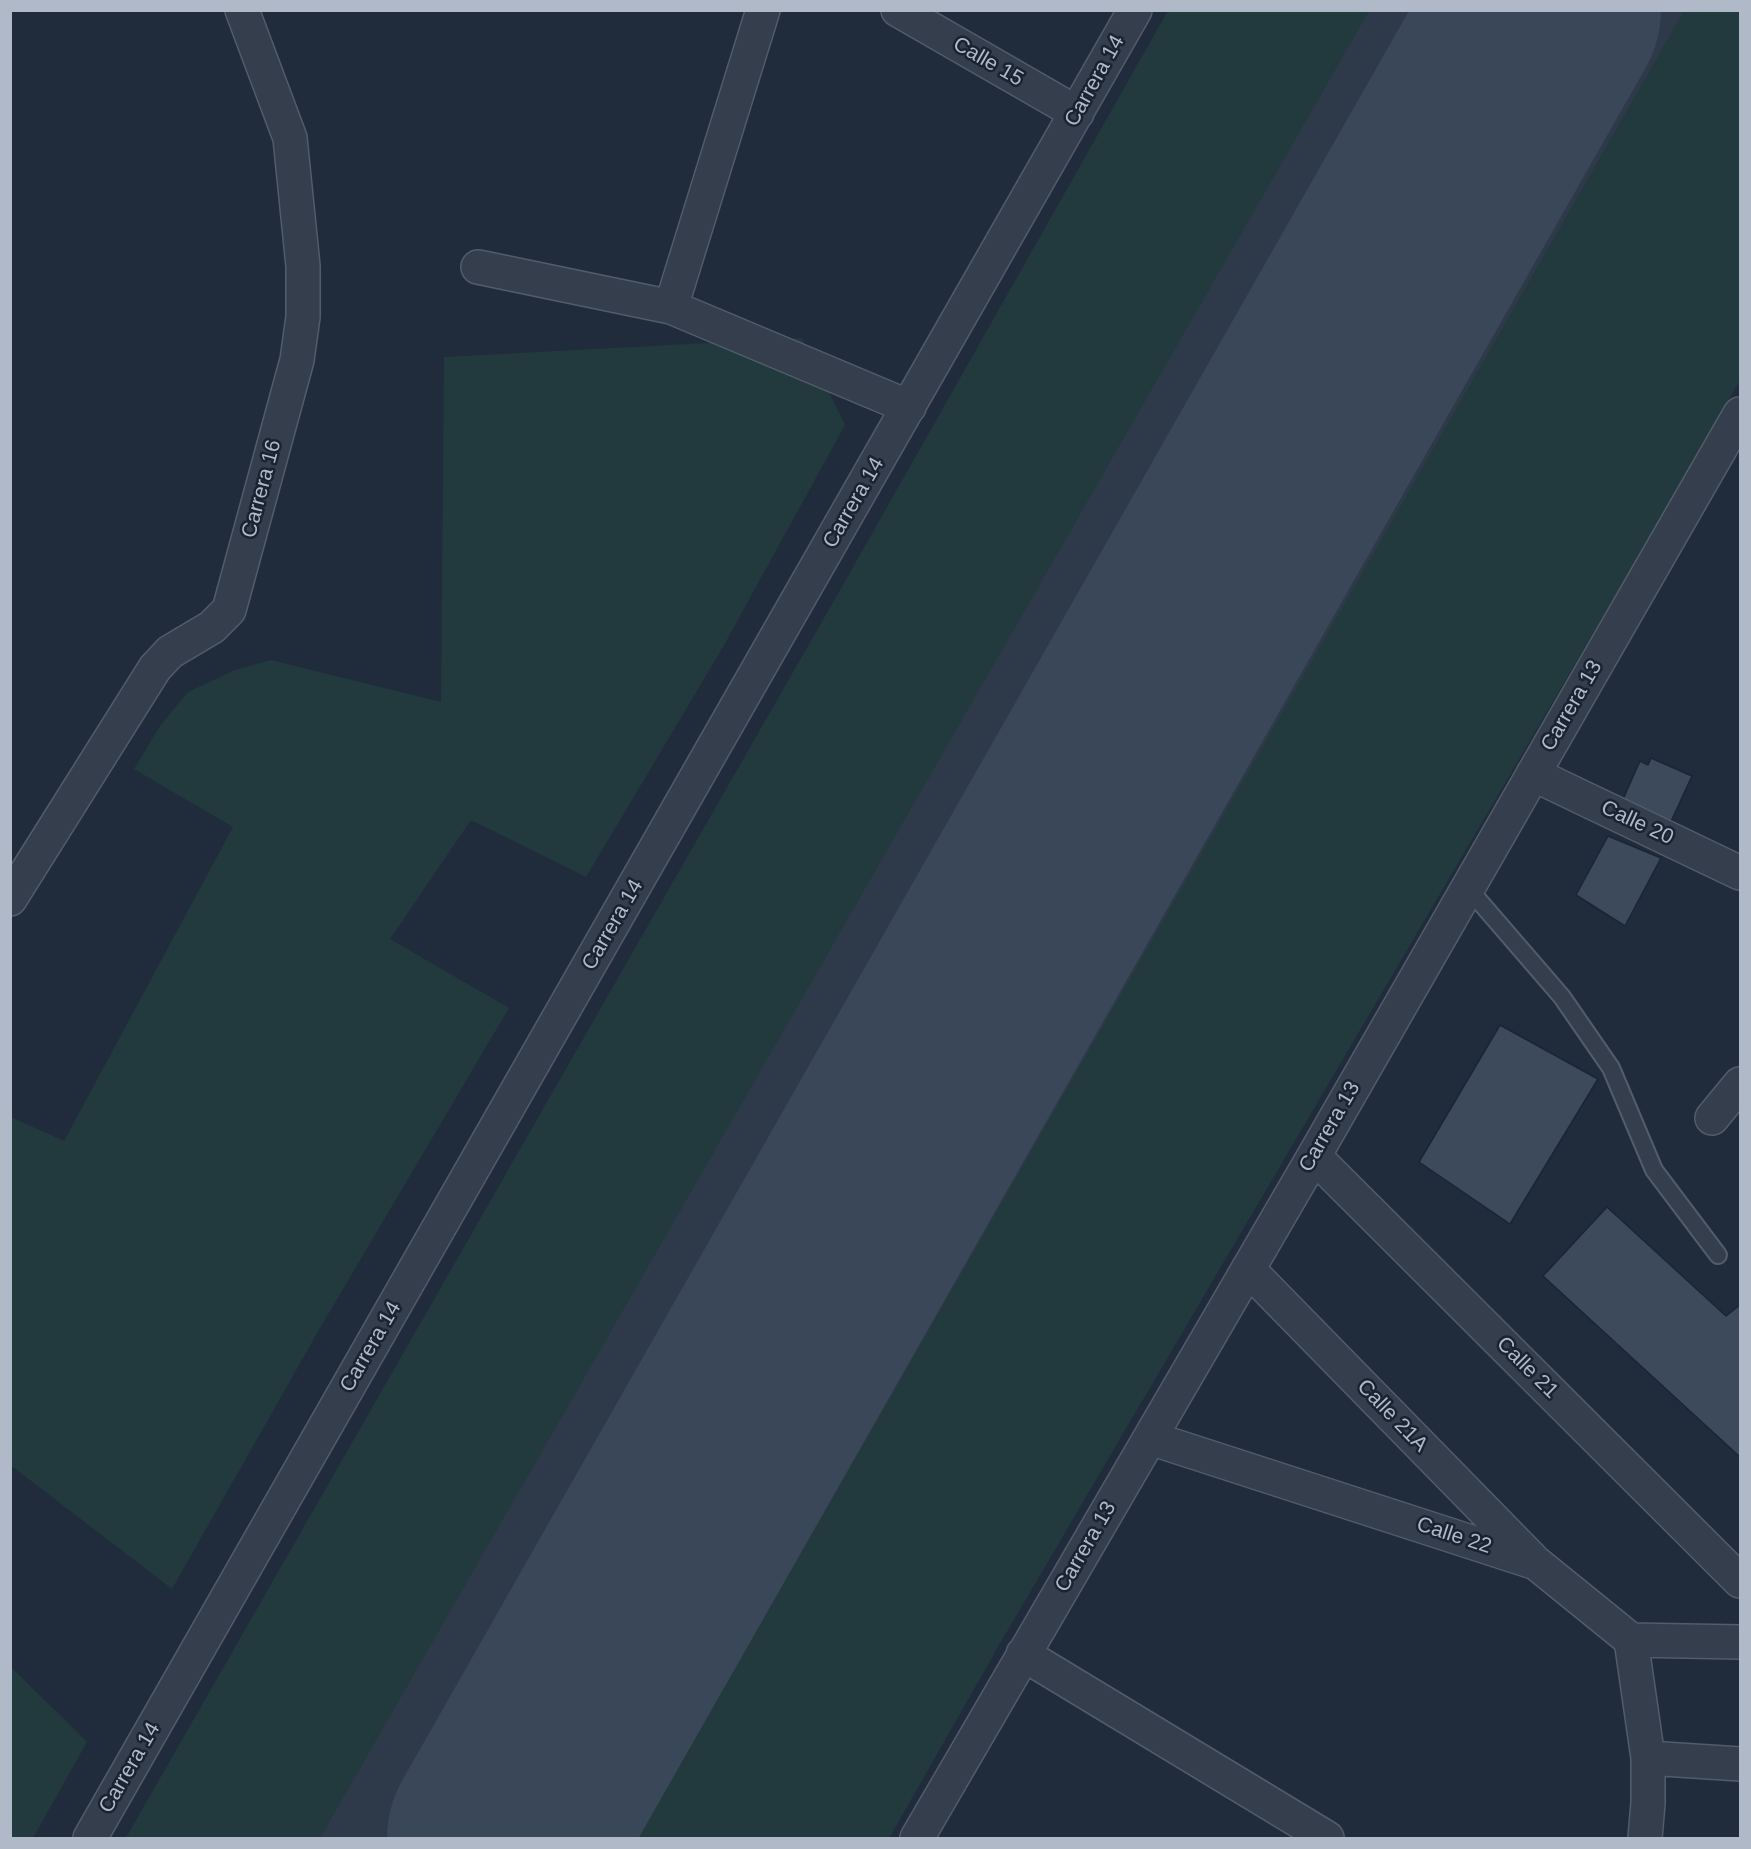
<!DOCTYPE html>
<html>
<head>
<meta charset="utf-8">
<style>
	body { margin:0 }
	#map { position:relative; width:1751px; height:1849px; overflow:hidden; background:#202c3c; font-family:Arial,sans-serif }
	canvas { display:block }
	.frame { position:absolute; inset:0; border:12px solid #afb9c8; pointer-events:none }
</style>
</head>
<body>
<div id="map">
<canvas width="1751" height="1849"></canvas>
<div class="frame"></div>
</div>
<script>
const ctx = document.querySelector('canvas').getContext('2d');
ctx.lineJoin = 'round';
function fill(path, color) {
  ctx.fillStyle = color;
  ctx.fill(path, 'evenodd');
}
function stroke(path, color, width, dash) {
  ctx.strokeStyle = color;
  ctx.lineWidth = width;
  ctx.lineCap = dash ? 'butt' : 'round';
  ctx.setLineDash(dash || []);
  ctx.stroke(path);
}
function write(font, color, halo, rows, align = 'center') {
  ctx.font = font + ' Arial,sans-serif';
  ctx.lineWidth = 5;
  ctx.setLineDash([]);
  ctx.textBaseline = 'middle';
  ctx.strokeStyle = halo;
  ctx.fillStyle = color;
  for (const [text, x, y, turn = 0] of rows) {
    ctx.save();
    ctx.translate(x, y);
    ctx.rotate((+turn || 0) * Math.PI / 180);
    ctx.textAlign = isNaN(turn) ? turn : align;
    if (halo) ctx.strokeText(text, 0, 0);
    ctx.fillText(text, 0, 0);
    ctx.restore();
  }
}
const airport = new Path2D(`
	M 1168,11 L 1740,11 L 1740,380 L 1000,1643 L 889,1838 L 126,1838 L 842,587 Z`);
const green = new Path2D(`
	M 1168,11 L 1369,11 L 320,1838 L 126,1838 L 842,587 Z
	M 1684,11 L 1740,11 L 1740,380 L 1686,475 L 1000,1643 L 889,1838 L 638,1838 Z
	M 802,338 L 845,425 L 723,647 L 586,877 L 471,820 L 390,939 L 509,1008 L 320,1328 L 172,1589 L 13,1467 L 11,1468 L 11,1117 L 64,1141 L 233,827 L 134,769 L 160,726 L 188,692 L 235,670 L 271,660 L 441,702 L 444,357 Z
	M 10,1666 L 87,1742 L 33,1838 L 11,1838 Z`);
const runway = new Path2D(`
	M 504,1838 L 1544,10`);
const building = new Path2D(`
	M 1651,758 L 1692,776 L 1668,828 L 1620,806 L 1640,761 L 1648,765 Z
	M 1608,836 L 1661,858 L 1625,926 L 1576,895 Z
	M 1500,1025 L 1598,1079 L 1510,1224 L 1419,1162 Z
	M 1607,1207 L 1726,1316 L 1740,1305 L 1740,1457 L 1543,1276 Z`);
const lane = new Path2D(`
	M 1468,888 L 1562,997 L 1611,1068 L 1654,1170 L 1718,1255`);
const street = new Path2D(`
	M 898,10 L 1077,113
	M 478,267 L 671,307 L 909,407
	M 671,307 L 763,10
	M 1533,774 L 1740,873
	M 10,899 L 155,668 L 170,652 L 212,627 L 229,610 L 297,360 L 303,317 L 303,266 L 290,138 L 242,10
	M 1712,1118 L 1740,1084
	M 1314,1156 L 1740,1581
	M 1248,1269 L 1533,1560
	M 1150,1438 L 1536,1563 L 1631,1640 L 1740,1642
	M 1631,1640 L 1648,1758 L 1648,1803 L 1645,1838
	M 1023,1654 L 1327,1838
	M 1648,1758 L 1740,1764
	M 90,1838 L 1135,10
	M 917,1838 L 1314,1156 L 1740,414`);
const streetNames = [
	["Calle 15",988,62,30],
	["Carrera 14",1095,81,-61],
	["Carrera 16",262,489,-75],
	["Carrera 14",854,503,-60],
	["Carrera 13",1572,706,-60],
	["Calle 20",1637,823,25],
	["Carrera 14",613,925,-60],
	["Carrera 13",1330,1127,-60],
	["Carrera 14",371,1347,-60],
	["Calle 21",1527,1368,45],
	["Calle 21A",1392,1416,46],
	["Calle 22",1454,1536,18],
	["Carrera 13",1086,1547,-60],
	["Carrera 14",130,1768,-60]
];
fill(airport, '#2e3949');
fill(green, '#223a3d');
stroke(runway, '#3a4758', 234);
fill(building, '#3c4a5b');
stroke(building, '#1b2533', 1.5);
stroke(lane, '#525c6a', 20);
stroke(street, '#525c6a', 36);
stroke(lane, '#343e4c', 16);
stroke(street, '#343e4c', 33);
write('21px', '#afb9c8', '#192331', streetNames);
</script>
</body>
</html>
